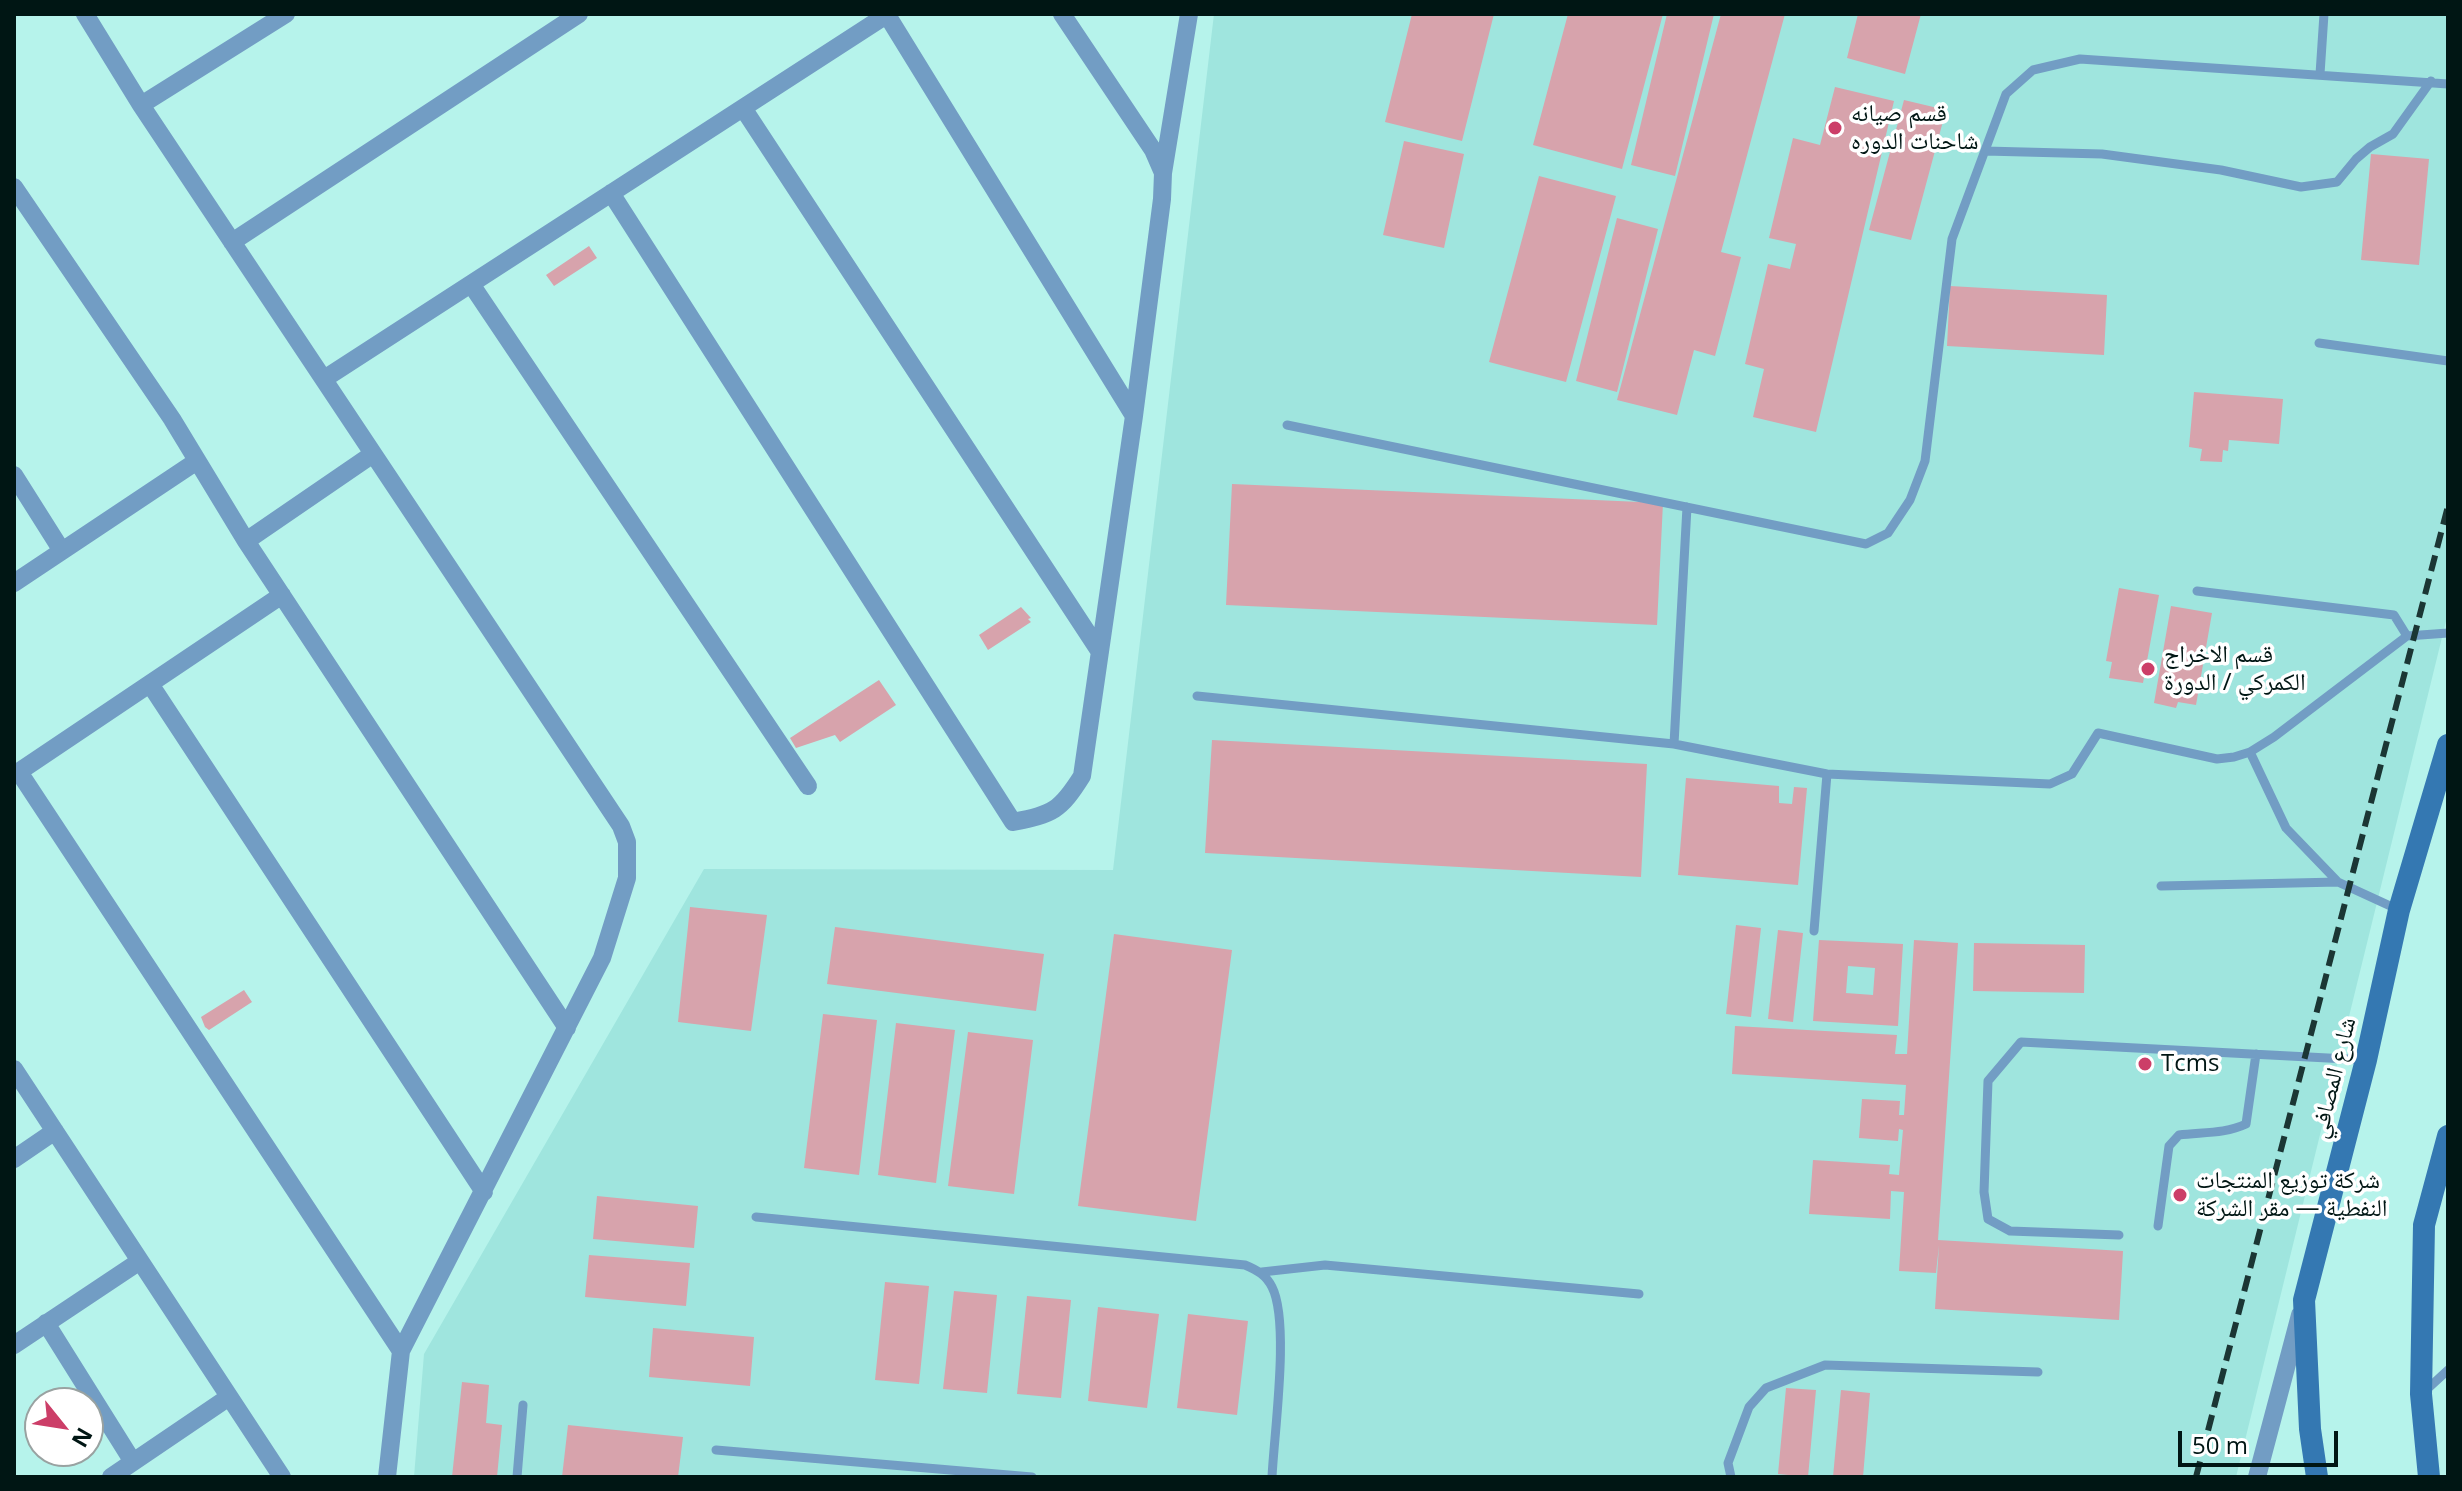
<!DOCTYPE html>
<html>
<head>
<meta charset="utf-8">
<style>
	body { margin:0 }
	#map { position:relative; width:2462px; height:1491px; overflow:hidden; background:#b6f3eb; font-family:"Open Sans",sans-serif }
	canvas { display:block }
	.frame { position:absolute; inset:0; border:16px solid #001614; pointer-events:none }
	.north { position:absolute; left:24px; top:1387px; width:80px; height:80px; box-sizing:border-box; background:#fff; border:2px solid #99a2a1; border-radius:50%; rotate:120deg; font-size:22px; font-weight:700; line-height:32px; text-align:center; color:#001614 }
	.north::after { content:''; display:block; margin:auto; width:28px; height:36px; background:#cc3e68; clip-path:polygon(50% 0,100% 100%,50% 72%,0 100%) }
	.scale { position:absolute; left:2178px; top:1431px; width:160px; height:36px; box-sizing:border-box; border:4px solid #001614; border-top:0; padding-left:10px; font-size:24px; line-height:28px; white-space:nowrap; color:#001614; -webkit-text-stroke:6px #fff; paint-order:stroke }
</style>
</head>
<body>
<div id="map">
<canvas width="2462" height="1491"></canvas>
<div class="frame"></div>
<div class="north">N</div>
<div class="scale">50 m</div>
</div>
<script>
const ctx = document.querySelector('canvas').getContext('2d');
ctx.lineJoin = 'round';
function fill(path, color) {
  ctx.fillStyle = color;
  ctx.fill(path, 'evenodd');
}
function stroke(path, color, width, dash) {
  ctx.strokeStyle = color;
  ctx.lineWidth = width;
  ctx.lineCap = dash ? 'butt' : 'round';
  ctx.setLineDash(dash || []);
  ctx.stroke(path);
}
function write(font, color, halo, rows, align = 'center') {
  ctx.font = font + ' "Open Sans","Noto Naskh Arabic",sans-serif';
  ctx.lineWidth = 7;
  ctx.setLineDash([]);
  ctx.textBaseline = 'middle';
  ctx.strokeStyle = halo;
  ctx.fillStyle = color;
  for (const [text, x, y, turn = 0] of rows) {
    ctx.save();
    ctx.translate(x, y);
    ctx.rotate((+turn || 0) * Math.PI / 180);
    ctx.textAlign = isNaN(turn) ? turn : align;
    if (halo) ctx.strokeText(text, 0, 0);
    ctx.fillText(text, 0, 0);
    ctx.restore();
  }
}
const built = new Path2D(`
	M 1214,14 L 2448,14 L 2448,613 L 2236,1477 L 414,1477 L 424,1354 L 704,869 L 1113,870 Z`);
const building = new Path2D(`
	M 1412,14 L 1494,14 L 1462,141 L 1385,122 Z
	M 1568,14 L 1663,14 L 1622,169 L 1533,145 Z
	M 1667,14 L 1714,14 L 1675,176 L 1631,165 Z
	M 1721,14 L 1785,14 L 1721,252 L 1741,257 L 1715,356 L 1694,350 L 1677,415 L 1617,400 Z
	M 1858,14 L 1921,14 L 1905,74 L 1847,58 Z
	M 1835,87 L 1894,101 L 1816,432 L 1753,417 L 1764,369 L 1745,364 L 1768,264 L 1790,269 L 1796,244 L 1769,238 L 1793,138 L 1820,145 Z
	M 1904,100 L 1946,110 L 1911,240 L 1869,230 Z
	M 1404,141 L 1464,154 L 1444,248 L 1383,235 Z
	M 2371,154 L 2429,159 L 2419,265 L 2361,260 Z
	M 1539,176 L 1616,196 L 1566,382 L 1489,362 Z
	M 1617,218 L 1658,229 L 1617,392 L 1576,381 Z
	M 589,246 L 597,258 L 554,286 L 546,275 Z
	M 1950,286 L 2107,295 L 2104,355 L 1947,346 Z
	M 2194,392 L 2283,399 L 2279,444 L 2229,440 L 2228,451 L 2223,450 L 2222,462 L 2200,461 L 2202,449 L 2189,447 Z
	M 1232,484 L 1663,503 L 1657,625 L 1226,605 Z
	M 2119,588 L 2159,595 L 2143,683 L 2109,678 L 2112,662 L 2106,661 Z
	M 2171,606 L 2212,613 L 2196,705 L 2178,702 L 2176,708 L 2154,703 Z
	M 1021,607 L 1031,618 L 1028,619 L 1031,622 L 988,650 L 979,635 Z
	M 879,680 L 896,705 L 840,742 L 835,735 L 796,748 L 790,738 Z
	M 1212,740 L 1647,764 L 1641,877 L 1205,853 Z
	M 1686,778 L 1779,786 L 1779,803 L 1792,804 L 1794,787 L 1807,788 L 1798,885 L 1678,875 Z
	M 690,907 L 767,915 L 751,1031 L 678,1022 Z
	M 1736,925 L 1761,928 L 1751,1017 L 1726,1014 Z
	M 835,927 L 1044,954 L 1036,1011 L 827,984 Z
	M 1778,930 L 1803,933 L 1793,1022 L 1768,1019 Z
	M 1114,934 L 1232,950 L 1196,1221 L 1078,1206 Z
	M 1819,940 L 1903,944 L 1898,1026 L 1813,1021 ZM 1848,966 L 1875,968 L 1873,995 L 1846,993 Z
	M 1914,940 L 1958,943 L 1938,1240 L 2123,1251 L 2119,1320 L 1935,1309 L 1939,1245 L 1936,1273 L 1899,1271 L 1904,1192 L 1891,1191 L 1890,1219 L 1809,1214 L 1813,1160 L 1890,1165 L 1889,1174 L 1899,1175 L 1903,1130 L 1899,1129 L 1898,1141 L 1859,1138 L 1862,1099 L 1900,1101 L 1899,1115 L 1904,1115 L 1906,1085 L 1732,1074 L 1735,1026 L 1897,1035 L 1895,1054 L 1907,1054 Z
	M 1974,943 L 2085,945 L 2084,993 L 1973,991 Z
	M 244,990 L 252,1002 L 209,1030 L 205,1027 L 201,1017 Z
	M 823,1014 L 877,1020 L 859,1175 L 804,1168 Z
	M 896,1023 L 955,1030 L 936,1183 L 878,1175 Z
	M 968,1032 L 1033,1040 L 1014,1194 L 948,1186 Z
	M 597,1196 L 698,1206 L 694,1248 L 593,1239 Z
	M 589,1255 L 690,1263 L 686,1306 L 585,1297 Z
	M 885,1282 L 929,1286 L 919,1384 L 875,1380 Z
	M 954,1291 L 997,1295 L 987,1393 L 943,1389 Z
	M 1027,1296 L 1071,1300 L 1061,1398 L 1017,1394 Z
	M 1098,1307 L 1159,1314 L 1147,1408 L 1088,1401 Z
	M 1188,1314 L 1248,1321 L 1237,1415 L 1177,1408 Z
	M 653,1328 L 754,1337 L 750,1386 L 649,1377 Z
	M 462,1382 L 489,1385 L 486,1423 L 502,1425 L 497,1477 L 452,1477 Z
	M 1786,1388 L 1816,1390 L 1808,1477 L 1778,1474 Z
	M 1841,1390 L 1870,1393 L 1863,1477 L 1833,1477 Z
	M 568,1425 L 683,1437 L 678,1477 L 562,1477 Z`);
const service = new Path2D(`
	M 2320,74 L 2324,14
	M 1985,151 L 2102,154 L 2221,170 L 2301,187 L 2337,182 L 2356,159 L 2370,147 L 2393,134 L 2431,81
	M 2319,343 L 2448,361
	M 1287,425 L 1866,544 L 1888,533 L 1910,500 L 1925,461 L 1952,239 L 2006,94 L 2033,70 L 2080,59 L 2448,84
	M 2197,591 L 2394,615 L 2407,636
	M 1197,696 L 1674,744 L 1827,774 L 2050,784 L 2072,774 L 2098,733 L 2217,759 L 2234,757 L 2250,752 L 2274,737 L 2407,636 L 2448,633
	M 1674,744 L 1687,507
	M 2250,752 L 2286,828 L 2338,882 L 2399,910
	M 2161,886 L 2338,882
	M 1814,931 L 1827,774
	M 756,1217 L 1245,1265 C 1257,1270 1266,1275 1272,1287 C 1290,1322 1274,1434 1272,1477
	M 2158,1226 L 2169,1146 L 2179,1135 C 2202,1132 2225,1134 2246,1124 L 2256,1054
	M 2119,1235 L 2010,1231 L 1988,1219 L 1984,1192 L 1988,1081 L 2021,1042 L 2366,1060
	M 1262,1272 L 1325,1265 L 1639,1294
	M 2424,1392 L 2448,1370
	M 716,1450 L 1032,1477
	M 517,1477 L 523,1405
	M 1731,1477 L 1728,1463 L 1749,1407 L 1766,1388 L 1825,1365 L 2038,1372`);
const minor = new Path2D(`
	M 85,14 L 141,105 L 621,826 L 627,842 L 627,878 L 602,958 L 401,1351 L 387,1477
	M 1062,14 L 1153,150 L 1163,173
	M 887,15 L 1134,416
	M 141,105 L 286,14
	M 743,108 L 1100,652
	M 14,187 L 172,419 L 246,541 L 567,1028
	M 611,193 L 1013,822 C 1053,814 1060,811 1082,776 L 1134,416 L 1162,199 L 1163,173 L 1189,14
	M 232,242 L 579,14
	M 471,284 L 808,786
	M 324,379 L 888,14
	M 14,475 L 62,551
	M 246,541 L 373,454
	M 14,583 L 197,461
	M 150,684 L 484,1192
	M 19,772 L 401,1351
	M 14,775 L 282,595
	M 14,1069 L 282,1477
	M 14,1159 L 55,1131
	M 46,1323 L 133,1462
	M 14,1345 L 140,1261
	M 111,1477 L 229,1397
	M 2257,1477 L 2300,1315`);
const secondary = new Path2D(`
	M 2317,1477 L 2310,1429 L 2304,1300 L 2366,1060 L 2399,910 L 2448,745
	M 2429,1477 L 2421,1394 L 2424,1225 L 2448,1136`);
const rail = new Path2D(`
	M 2196,1477 L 2448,506`);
const markers = [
	[1835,128,8,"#cc3e68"],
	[2148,669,8,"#cc3e68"],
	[2145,1064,8,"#cc3e68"],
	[2180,1195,8,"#cc3e68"]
];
const poiNames = [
	["قسم صيانه",1851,114],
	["شاحنات الدوره",1851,142],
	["قسم الاخراج",2164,655],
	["الكمركي / الدورة",2164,683],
	["Tcms",2161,1064],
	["شركة توزيع المنتجات",2196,1181],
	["النفطية — مقر الشركة",2196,1209]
];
const streetNames = [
	["شارع المصافي",2334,1078,-76]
];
fill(built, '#9fe5de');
fill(building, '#d7a3ac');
stroke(service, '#729dc4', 9);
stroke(minor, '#729dc4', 18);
stroke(secondary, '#3478b2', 22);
stroke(rail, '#1b3634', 6, [16, 8]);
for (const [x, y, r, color] of markers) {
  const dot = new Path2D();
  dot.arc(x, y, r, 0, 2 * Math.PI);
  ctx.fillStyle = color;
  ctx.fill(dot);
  stroke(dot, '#fff', 3);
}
write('24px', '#001614', '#fff', poiNames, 'left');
write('24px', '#001614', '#fff', streetNames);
</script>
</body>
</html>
